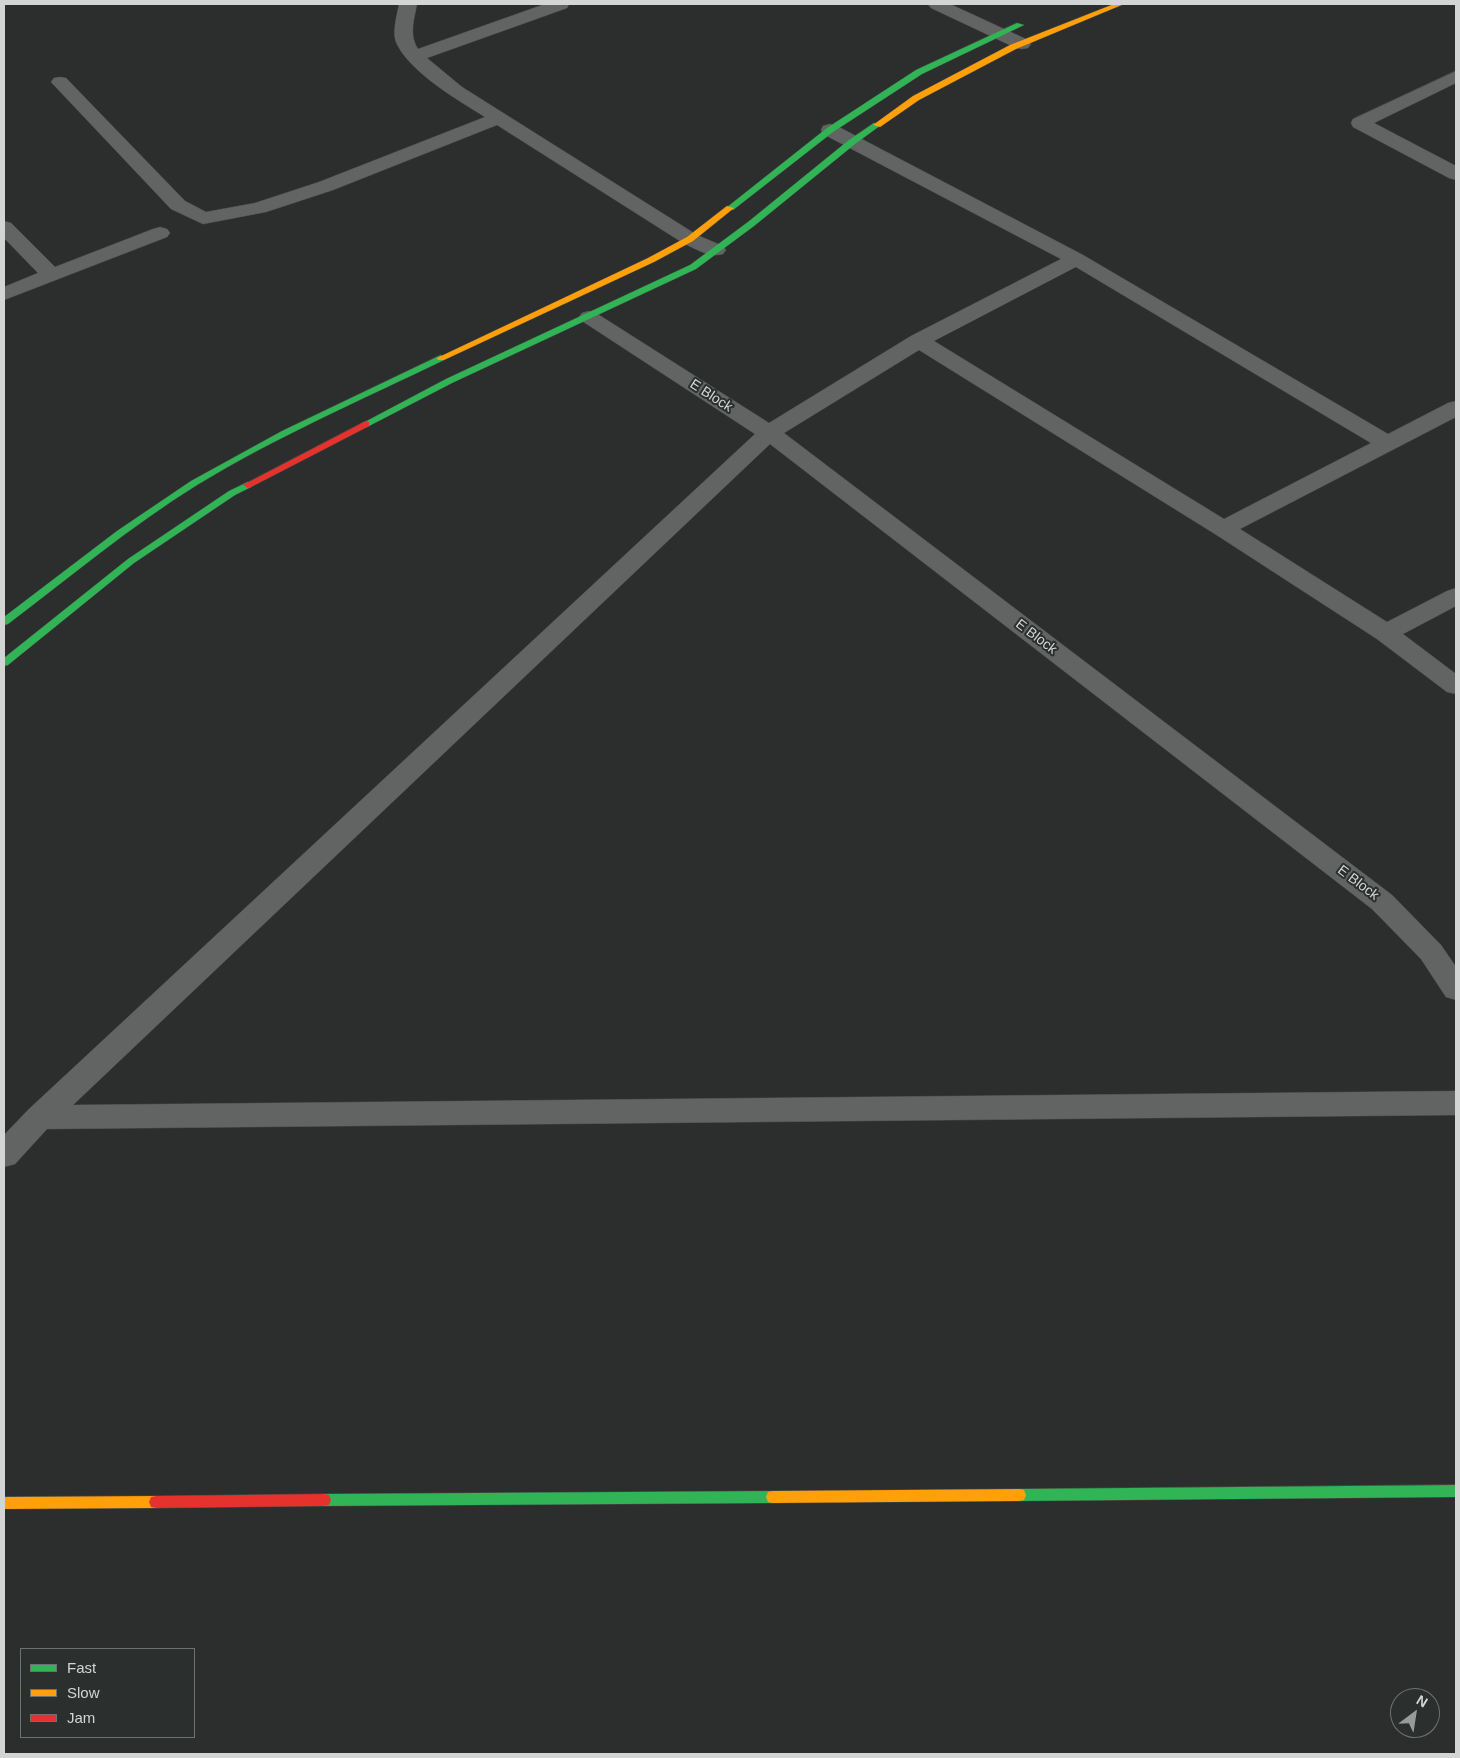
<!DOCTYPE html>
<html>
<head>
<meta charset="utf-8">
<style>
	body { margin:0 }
	#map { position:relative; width:1460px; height:1758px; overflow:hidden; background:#2c2e2d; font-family:Arial,sans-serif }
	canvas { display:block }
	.frame { position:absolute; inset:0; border:5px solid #d2d5d4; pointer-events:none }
	.legend { position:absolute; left:20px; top:1648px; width:175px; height:90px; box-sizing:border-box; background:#2b2f2e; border:1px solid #6e7170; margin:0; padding:6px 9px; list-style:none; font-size:15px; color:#d2d5d4 }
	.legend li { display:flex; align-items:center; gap:10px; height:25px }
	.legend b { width:25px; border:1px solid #6e7170 }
	.north { position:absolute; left:1390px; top:1688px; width:50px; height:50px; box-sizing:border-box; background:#2b2f2e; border:1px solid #6e7170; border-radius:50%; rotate:31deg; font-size:14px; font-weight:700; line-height:20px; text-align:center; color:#d2d5d4 }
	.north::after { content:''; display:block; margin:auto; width:18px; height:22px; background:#989b9a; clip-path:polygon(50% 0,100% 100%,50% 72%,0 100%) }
</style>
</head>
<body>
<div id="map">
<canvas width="1460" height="1758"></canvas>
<div class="frame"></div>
<ul class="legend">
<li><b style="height:6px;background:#30b455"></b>Fast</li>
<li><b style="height:6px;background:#ff9f0a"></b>Slow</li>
<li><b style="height:6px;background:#e5322d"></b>Jam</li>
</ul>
<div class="north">N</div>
</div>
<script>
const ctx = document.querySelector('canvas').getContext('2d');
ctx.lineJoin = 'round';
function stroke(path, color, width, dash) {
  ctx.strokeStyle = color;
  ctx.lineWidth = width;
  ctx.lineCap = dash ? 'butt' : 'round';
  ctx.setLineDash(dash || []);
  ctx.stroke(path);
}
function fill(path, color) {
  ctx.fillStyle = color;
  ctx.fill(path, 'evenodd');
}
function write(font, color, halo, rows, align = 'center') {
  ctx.font = font + ' Arial,sans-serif';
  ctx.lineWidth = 4;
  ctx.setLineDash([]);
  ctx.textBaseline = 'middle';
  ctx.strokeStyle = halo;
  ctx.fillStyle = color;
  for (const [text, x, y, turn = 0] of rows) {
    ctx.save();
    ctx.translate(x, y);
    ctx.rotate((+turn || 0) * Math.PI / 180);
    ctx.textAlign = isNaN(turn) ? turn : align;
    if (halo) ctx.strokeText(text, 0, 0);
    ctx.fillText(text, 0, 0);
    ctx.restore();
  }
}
const street = new Path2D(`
	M 399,4 L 417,4 C 414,20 409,35 418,49 L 545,4 L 569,4 L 567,8 L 427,58 L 462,87 L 697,235 L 723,246 L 726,250 L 723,254 C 709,258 696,249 683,243 L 497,125 L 333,190 L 266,212 L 203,224 L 171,209 L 51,82 L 54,78 L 60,77 L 66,78 L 185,201 L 206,212 L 255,203 L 319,182 L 485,117 C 459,101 408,71 396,42 C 392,32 397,15 399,4 Z
	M 928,4 L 950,4 L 1028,40 L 1031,44 L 1028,48 L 1022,49 L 1016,48 L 931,8 Z
	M 1456,71 L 1456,83 L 1374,123 L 1456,166 L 1456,180 L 1449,178 L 1353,127 L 1351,123 L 1353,119 Z
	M 830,124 L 837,126 L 1083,255 L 1388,434 L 1448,403 L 1456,401 L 1456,417 L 1240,529 L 1387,622 L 1447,591 L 1456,588 L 1456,606 L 1403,634 L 1456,674 L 1456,694 L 1447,692 L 1377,639 L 1215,534 L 919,350 L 784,433 L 1392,895 L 1441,945 L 1456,967 L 1456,1000 L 1446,997 L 1421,959 L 1372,909 L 770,444 L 73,1105 L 1456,1091 L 1456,1115 L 47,1129 L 15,1164 L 4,1167 L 4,1135 L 29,1109 L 755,434 L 582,321 L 579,317 L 582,313 L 589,311 L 596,313 L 769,423 L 911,336 L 1061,259 L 823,134 L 821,130 L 823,126 ZM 1076,267 L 1371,443 L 1224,519 L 934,341 Z
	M 4,221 L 11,223 L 55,267 L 153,229 L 160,227 L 167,229 L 170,233 L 167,237 L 4,300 L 4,287 L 38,273 L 4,238 Z`);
const fast = new Path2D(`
	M 1017,23 L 1024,25 L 922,74 L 833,132 L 733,210 L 726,208 L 827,128 L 916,70 Z
	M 874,123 L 881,125 L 855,144 L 754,226 L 696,269 L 452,383 L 369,426 L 366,427 L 361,424 L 446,379 L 690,265 L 748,222 L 849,140 Z
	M 441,355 L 445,358 L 444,360 C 361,400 276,437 197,485 C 131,526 70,577 8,624 L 4,625 L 4,617 L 117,531 L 191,481 L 282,431 Z
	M 248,482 L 253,485 L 251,487 L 235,495 L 134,563 L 8,665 L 4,666 L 4,658 L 128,559 L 229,491 Z
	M 1456,1485 L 1456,1497 L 1019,1501 L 1014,1500 L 1012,1495 L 1014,1490 L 1019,1489 Z
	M 773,1491 L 778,1492 L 780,1497 L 778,1502 L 773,1503 L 324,1506 L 319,1505 L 317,1500 L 319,1495 L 324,1494 Z`);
const slow = new Path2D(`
	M 1114,4 L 1124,4 L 1016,49 L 919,100 L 880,127 L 873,125 L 913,96 L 1010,45 Z
	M 727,206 L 734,208 L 693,241 L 654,262 L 444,360 L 438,360 L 437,358 L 648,258 L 687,237 Z
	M 1019,1489 L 1024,1490 L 1026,1495 L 1024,1500 L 1019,1501 L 773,1503 L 768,1502 L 766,1497 L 768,1492 L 773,1491 Z
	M 156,1496 L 161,1497 L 163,1502 L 161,1507 L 156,1508 L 4,1509 L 4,1497 Z`);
const jam = new Path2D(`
	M 366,421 L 369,422 L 369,426 L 251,487 L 248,488 L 243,485 Z
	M 324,1494 L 329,1495 L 331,1500 L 329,1505 L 324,1506 L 156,1508 L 151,1507 L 149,1502 L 151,1497 L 156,1496 Z`);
const streetNames = [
	["E Block",711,396,33],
	["E Block",1036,637,37],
	["E Block",1358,883,37]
];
stroke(street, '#464948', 1);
stroke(fast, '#464948', 1);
stroke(slow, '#464948', 1);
stroke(jam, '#464948', 1);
fill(street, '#626463');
fill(fast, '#30b455');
fill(slow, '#ff9f0a');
fill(jam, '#e5322d');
write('14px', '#d2d5d4', '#2b2f2e', streetNames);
</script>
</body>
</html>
